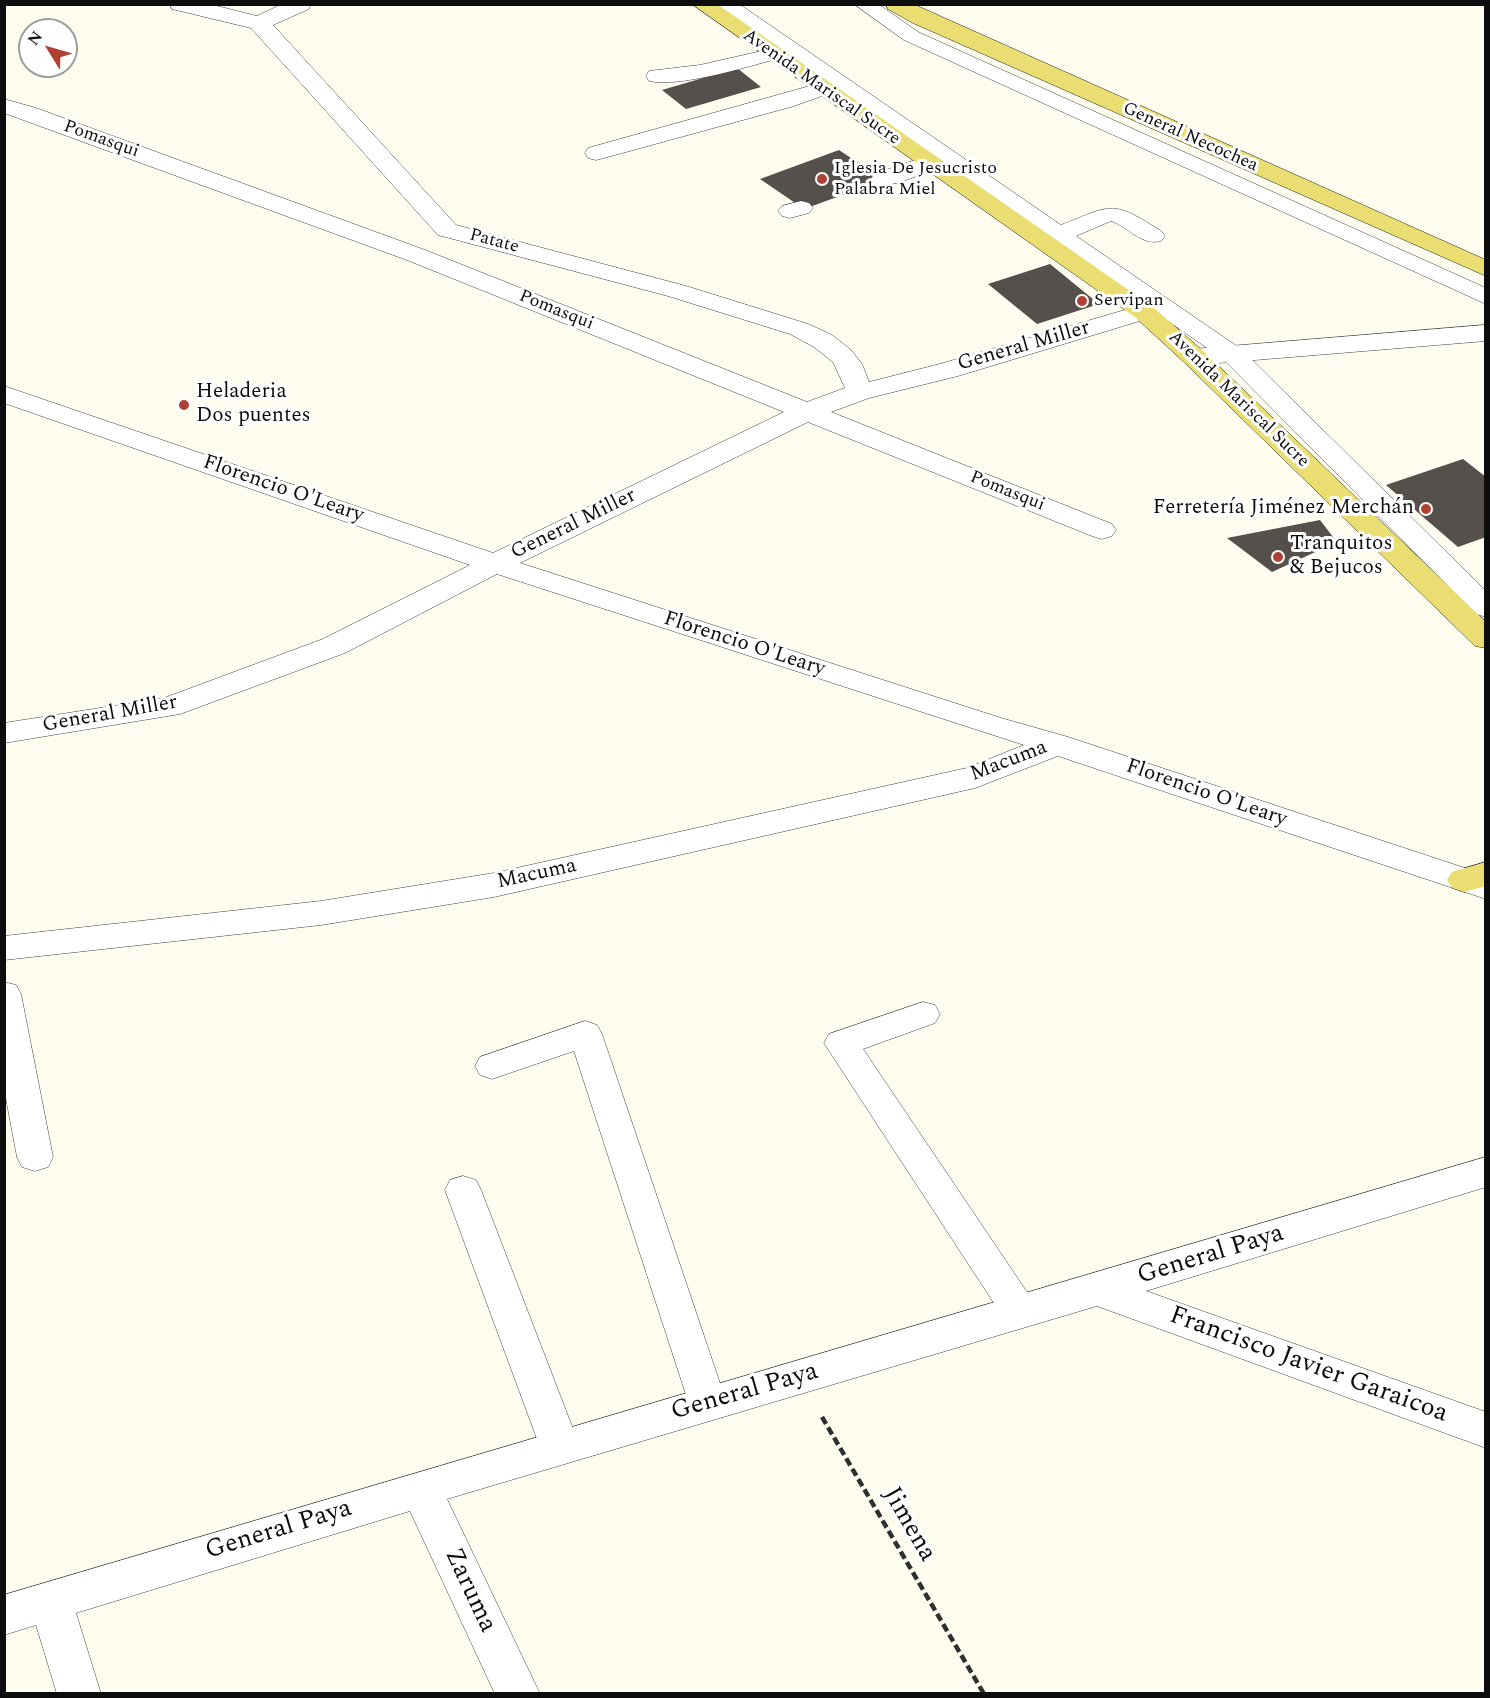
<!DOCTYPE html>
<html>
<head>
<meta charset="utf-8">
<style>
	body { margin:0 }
	#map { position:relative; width:1490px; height:1698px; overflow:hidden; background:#fdfcef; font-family:Spectral,serif }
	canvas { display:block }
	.frame { position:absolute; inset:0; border:6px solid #0d0d0d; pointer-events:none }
	.north { position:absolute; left:18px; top:18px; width:60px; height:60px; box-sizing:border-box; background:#fff; border:2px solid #9e9e9e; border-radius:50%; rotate:307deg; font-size:16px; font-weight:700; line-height:24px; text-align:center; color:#0d0d0d }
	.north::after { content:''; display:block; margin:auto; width:21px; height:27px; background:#ae4034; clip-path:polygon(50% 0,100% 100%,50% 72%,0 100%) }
</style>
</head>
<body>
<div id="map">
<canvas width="1490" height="1698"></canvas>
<div class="frame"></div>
<div class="north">N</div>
</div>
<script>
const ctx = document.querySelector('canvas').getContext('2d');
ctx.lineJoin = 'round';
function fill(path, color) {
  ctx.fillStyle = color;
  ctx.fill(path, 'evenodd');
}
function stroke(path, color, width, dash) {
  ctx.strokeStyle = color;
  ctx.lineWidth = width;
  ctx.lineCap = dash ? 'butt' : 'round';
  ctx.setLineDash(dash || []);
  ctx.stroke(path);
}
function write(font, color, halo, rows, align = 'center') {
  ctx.font = font + ' Spectral,serif';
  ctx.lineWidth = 6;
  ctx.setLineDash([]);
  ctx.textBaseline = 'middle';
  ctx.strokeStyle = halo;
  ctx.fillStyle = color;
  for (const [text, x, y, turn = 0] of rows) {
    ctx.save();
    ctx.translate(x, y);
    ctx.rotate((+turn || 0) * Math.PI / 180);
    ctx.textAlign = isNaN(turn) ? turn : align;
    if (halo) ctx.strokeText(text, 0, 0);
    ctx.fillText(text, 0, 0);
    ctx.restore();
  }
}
const building = new Path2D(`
	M 737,68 L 761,87 L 686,109 L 662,90 Z
	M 839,150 L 884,180 L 804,209 L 760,179 Z
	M 1050,264 L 1099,304 L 1037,324 L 988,284 Z
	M 1463,459 L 1486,477 L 1486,537 L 1458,547 L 1386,485 Z
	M 1320,520 L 1337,542 L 1272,572 L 1227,538 Z`);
const path = new Path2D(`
	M 822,1417 L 984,1694`);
const lane = new Path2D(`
	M 715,4 L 739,4 L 1061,225 C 1114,204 1112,200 1161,231 L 1165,236 L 1161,241 C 1141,246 1129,227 1111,221 L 1076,236 L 1241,349 L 1486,591 L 1486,617 L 1476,614 L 1223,359 L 1057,244 L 1044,248 L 1036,246 L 1032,241 L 1036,236 L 1042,233 L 940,163 L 937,168 C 919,174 893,189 874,184 L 871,179 L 874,174 L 921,158 L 932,157 L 833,88 L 830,93 L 794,106 L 604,158 L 596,160 L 588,158 L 585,153 L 588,148 L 824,82 L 784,54 L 780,58 C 749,66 680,88 649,81 L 646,76 L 649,71 L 700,65 L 775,48 Z
	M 854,4 L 878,4 L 918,32 L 1486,288 L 1486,304 L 904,40 Z
	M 801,201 L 809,203 L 813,208 L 809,213 L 790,218 L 782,216 L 778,211 L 782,206 Z
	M 4,982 L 16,985 L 21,994 L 53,1157 L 48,1167 L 35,1171 L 22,1167 L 17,1157 L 4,1088 Z
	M 923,1002 L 935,1005 L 940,1014 L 935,1023 L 863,1049 L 1033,1301 L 1039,1312 L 1033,1323 L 1020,1328 L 1007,1323 L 824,1043 L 829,1034 Z
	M 585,1021 L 597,1025 L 602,1034 L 727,1404 L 722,1416 L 708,1421 L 694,1416 L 689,1404 L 574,1051 L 492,1079 L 480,1075 L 475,1066 L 480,1057 Z
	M 463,1176 L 476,1180 L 481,1190 L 580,1447 L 574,1459 L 560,1464 L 546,1459 L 540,1447 L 445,1190 L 450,1180 Z`);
const street = new Path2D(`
	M 170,4 L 209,4 L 257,16 L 282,4 L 311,4 L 309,9 L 273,25 L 456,225 L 686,286 L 808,324 L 832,335 L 851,350 L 862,364 L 869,382 L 940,364 L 1135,307 L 1144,304 L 1153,307 L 1157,312 L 1153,317 L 958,376 L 869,398 L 831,412 L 1112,524 L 1116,530 L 1112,536 L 1102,539 L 1092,536 L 808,422 L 520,563 L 1001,718 L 1068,737 L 1486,875 L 1486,899 L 1058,756 L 975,788 L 494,897 L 321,925 L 4,960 L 4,936 L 321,901 L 494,873 L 967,768 L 1024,745 L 497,574 L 345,653 L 180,714 L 4,743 L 4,723 L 164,698 L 323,639 L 470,565 L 4,403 L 4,386 L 493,553 L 784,412 L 407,260 L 4,113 L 4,99 L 36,108 L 425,250 L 807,402 L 845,388 L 833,362 L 814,347 L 790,334 L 668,296 L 438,235 L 251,28 L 172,9 Z
	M 1486,325 L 1486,341 L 1194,365 L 1185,363 L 1181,357 L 1185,351 L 1194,349 Z
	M 1486,1157 L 1486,1187 L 1146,1291 L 1486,1412 L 1486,1448 L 1097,1306 L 447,1499 L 540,1694 L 495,1694 L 410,1511 L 76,1613 L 101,1694 L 57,1694 L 36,1625 L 4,1635 L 4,1595 Z`);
const primary = new Path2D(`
	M 692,4 L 717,4 L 1153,307 L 1203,351 L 1486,622 L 1486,648 L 1475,646 L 1185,363 L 1135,317 Z
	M 886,4 L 913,4 L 1486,260 L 1486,276 L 913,23 L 888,9 Z
	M 1486,862 L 1486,886 L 1464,892 L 1452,888 L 1447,880 L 1452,872 Z`);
const markers = [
	[822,179,6,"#ae4034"],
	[1082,301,6,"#ae4034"],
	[184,405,6,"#ae4034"],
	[1426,509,6,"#ae4034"],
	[1278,557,6,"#ae4034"]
];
const farStreetnames = [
	["Avenida Mariscal Sucre",821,88,35],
	["General Necochea",1190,138,24],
	["Pomasqui",101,140,20],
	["Patate",494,242,15],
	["Pomasqui",556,311,22],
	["Avenida Mariscal Sucre",1238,400,44],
	["Pomasqui",1007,492,22]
];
const farPoinames = [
	["Iglesia De Jesucristo",834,169],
	["Palabra Miel",834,190],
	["Servipan",1094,301]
];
const streetNames = [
	["General Miller",1024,347,-16],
	["Florencio O'Leary",283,490,19],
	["General Miller",574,525,-26],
	["Florencio O'Leary",744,645,18],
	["General Miller",110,715,-10],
	["Macuma",1009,762,-21],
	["Florencio O'Leary",1206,794,19],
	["Macuma",537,875,-12]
];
const poiNames = [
	["Heladeria",196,393],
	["Dos puentes",196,417],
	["Ferretería Jiménez Merchán",1414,509,"right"],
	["Tranquitos",1290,545],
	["& Bejucos",1290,569]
];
const nearStreetnames = [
	["General Paya",1211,1256,-17],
	["Francisco Javier Garaicoa",1308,1366,20],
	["General Paya",745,1393,-16],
	["Jimena",908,1525,60],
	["General Paya",279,1531,-17],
	["Zaruma",469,1591,65]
];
fill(building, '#55504b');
stroke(lane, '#404040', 1);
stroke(street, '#404040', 1);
stroke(primary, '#1e1e1e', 1);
stroke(path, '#2f2f2f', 4.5, [8, 4]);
fill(lane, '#fff');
fill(street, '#fff');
fill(primary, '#eade73');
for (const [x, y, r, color] of markers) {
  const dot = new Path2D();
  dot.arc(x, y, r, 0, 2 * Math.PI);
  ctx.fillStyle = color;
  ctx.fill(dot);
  stroke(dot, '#fff', 2);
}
write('18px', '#0d0d0d', '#fff', farStreetnames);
write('18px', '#0d0d0d', '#fff', farPoinames, 'left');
write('21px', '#0d0d0d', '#fff', streetNames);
write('21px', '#0d0d0d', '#fff', poiNames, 'left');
write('26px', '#0d0d0d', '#fff', nearStreetnames);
</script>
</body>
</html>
